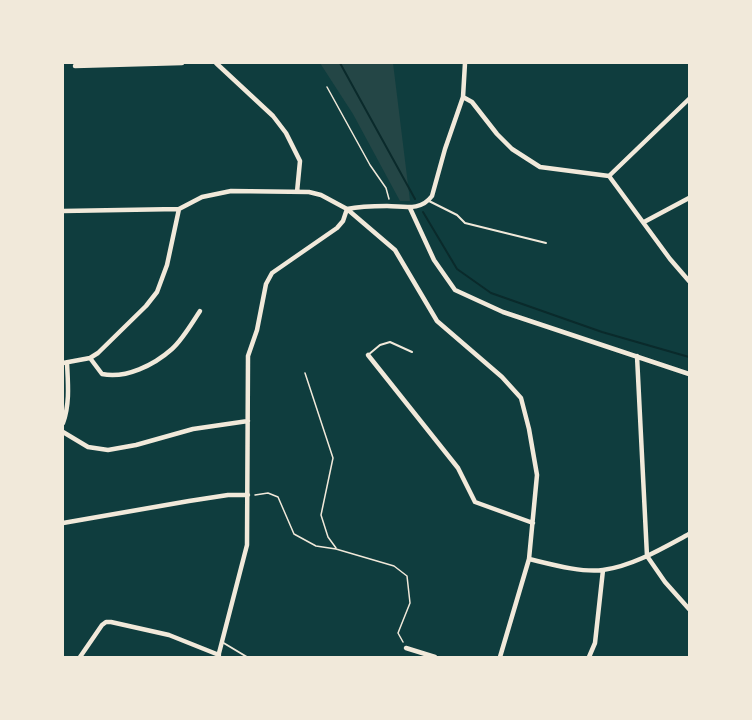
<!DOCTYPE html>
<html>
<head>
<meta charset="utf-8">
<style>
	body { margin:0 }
	#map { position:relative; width:752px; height:720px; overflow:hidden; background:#0f3d3e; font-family:"Nunito Sans",sans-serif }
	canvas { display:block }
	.frame { position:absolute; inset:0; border:64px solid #f1e9da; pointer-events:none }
</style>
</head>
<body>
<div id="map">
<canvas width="752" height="720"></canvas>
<div class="frame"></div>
</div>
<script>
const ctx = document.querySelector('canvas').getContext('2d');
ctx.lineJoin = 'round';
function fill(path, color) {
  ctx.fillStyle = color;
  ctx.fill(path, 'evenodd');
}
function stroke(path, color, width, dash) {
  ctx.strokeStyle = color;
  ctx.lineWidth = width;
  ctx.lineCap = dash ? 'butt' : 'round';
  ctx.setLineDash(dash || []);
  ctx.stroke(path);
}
const green = new Path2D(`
	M 320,63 L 393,63 L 410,201 L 400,201 L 353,114 Z`);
const stream = new Path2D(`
	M 340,63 L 415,199
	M 423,212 L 457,269 L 491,293 L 602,332 L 689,357`);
const path = new Path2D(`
	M 327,87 L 370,165 L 386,188 L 389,199
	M 305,373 L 333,458 L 321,515 L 328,537 L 336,548
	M 255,495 L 268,493 L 278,497 L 294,534 L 316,546 L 336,549 L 394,566 L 407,576 L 410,603 L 398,633 L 403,642`);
const service = new Path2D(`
	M 429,201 L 457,215 L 465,223 L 546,243
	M 368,355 L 380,345 L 390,342 L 412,352
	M 222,642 L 247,657`);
const minor = new Path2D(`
	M 216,63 L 273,116 L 286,133 L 300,161 L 297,192
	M 75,66 L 182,63
	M 463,97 L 472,102 L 497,134 L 512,149 L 540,167 L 609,176
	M 609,176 L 670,259 L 689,281
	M 609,176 L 689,99
	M 410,208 L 434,260 L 455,290 L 503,312 L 689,374
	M 347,209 C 361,206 373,206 387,206 C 403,206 420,212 432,196 L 445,149 L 463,97 L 465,63
	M 63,211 L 179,209 L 202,197 L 231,191 L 309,192 L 321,195 L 347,209 L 395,250 L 437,321 L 502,377 L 521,398 L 529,429 L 537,475 L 529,559 L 500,657
	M 644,222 L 689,198
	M 368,355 L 458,468 L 475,502 L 533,523
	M 637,356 L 647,556 L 665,582 L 689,609
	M 90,358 L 102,374 C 126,379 154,365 172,349 C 183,339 192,323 200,311
	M 63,363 L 90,358 L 98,353 L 146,306 L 157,292 L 167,265 L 179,209
	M 63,423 C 70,404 68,383 67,363
	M 63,432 L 88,447 L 108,450 L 136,445 L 193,429 L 248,421
	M 63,523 L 189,501 L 228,495 L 248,495
	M 529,559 C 550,564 582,573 603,570 C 633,566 663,548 689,534
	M 406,648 L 435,657
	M 80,657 L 102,625 L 106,622 L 111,622 L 169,635 L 219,655
	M 218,657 L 247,545 L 248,356 L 257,330 L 266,284 L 272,273 L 337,228 L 343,221 L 347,209
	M 589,657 L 595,643 L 603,570`);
fill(green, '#244646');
stroke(stream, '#0a2a2b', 2);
stroke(path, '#f1e9da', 1.5);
stroke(service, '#f1e9da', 2);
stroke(minor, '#f1e9da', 4.5);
</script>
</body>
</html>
